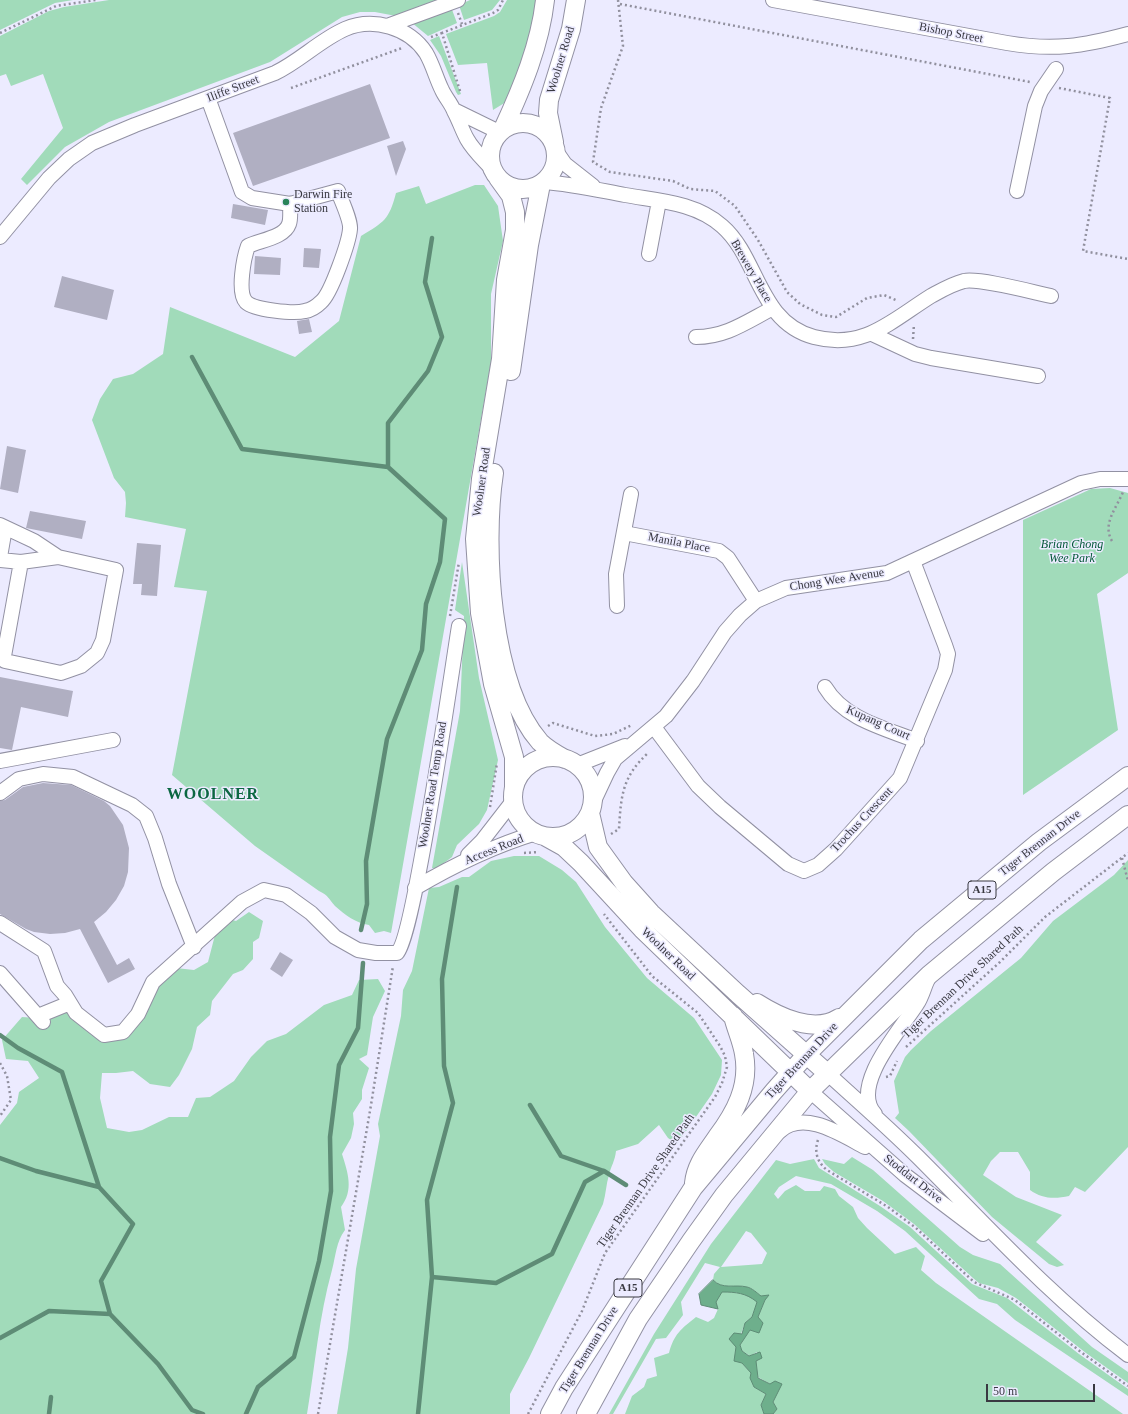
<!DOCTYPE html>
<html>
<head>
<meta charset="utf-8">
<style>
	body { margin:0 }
	#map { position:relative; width:1128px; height:1414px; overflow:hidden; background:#ecebff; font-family:Georgia,serif }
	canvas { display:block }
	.scale { position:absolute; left:986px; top:1384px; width:109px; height:18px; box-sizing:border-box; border:2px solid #393941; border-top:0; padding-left:5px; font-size:12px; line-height:14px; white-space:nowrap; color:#393941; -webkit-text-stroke:3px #ecebff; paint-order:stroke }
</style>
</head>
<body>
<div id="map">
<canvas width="1128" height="1414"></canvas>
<div class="scale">50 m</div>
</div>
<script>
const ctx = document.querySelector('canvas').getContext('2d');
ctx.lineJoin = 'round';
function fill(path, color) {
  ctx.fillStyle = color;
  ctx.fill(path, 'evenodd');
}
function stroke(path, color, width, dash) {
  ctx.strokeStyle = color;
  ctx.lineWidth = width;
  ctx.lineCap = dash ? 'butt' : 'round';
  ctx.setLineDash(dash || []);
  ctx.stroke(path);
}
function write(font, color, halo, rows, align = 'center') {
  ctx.font = font + ' Georgia,serif';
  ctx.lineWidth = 3;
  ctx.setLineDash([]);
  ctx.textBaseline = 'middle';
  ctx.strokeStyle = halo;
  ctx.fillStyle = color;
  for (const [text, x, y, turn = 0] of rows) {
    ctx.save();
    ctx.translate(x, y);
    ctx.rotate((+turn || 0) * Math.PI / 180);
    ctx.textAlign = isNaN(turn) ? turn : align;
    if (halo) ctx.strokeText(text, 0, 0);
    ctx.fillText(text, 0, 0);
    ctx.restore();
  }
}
const green = new Path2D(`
	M 0,0 L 73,0 L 55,3 L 0,30 Z
	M 109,0 L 438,0 L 396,16 L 375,12 L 360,12 L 342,17 L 270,62 L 109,122 L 65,147 L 27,185 L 21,179 L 63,128 L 43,74 L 11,86 L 6,74 L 0,76 L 0,36 L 49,11 L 64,7 Z
	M 470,0 L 500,0 L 492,10 L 464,20 L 459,5 Z
	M 507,0 L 537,0 L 534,24 L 515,84 L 506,102 L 493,110 L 487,63 L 458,65 L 446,34 L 494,16 L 500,12 Z
	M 451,7 L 457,23 L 428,36 L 411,22 Z
	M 439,36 L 461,94 L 458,95 L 456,92 L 441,56 L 430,40 Z
	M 475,185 L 484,185 L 498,206 L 503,241 L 491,294 L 491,362 L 391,933 L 384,931 L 375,933 L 369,925 C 356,923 345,915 335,906 C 328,898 329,896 319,891 L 255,846 L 172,775 L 207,591 L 174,587 L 186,529 L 125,517 L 126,503 L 125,492 L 114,478 L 92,420 L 100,399 L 113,379 L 133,374 L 163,354 L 170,307 L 295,357 L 339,321 L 361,236 C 384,222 389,220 396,193 L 419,186 L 426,204 Z
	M 1110,488 L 1128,493 L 1128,573 L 1097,594 L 1118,730 L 1023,795 L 1023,520 L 1091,489 Z
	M 462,562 L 479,678 L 498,760 L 487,810 L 479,824 L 457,845 L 452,857 L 436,869 L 432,868 L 460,711 L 464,616 L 455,610 Z
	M 514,856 L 539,856 L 562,870 L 576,882 L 605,927 L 647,978 L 694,1018 L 722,1060 L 721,1075 L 712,1094 L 677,1144 L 668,1138 L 659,1125 L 638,1144 L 616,1151 C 615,1161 611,1166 609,1175 C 606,1184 606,1194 603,1204 L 529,1358 L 510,1394 L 510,1414 L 337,1414 L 348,1348 L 356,1269 L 380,1136 L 378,1124 L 401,1016 L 403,990 L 412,971 L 429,888 L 439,887 L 462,877 L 469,877 L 491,861 Z
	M 1128,860 L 1128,1147 L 1085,1192 L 1075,1187 L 1069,1196 C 1055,1199 1042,1199 1030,1190 L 1030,1172 L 1018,1152 L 1000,1152 L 991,1161 L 983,1175 L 1016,1197 L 1062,1215 L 1036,1242 L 1064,1265 L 1057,1267 L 1049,1264 L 992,1217 L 909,1131 L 895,1118 L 899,1113 L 894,1081 L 905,1057 L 911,1050 L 931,1031 L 1021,958 L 1053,921 L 1114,875 Z
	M 249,912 L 263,921 L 259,938 L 253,942 L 253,959 L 243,970 L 233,974 L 212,1001 L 210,1015 L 197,1027 L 192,1049 L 179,1075 L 170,1087 L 150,1084 L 133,1071 L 116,1073 L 102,1073 L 100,1098 L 107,1128 L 129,1132 L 142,1130 L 169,1117 L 188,1117 L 196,1098 L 210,1097 L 234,1081 L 251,1057 L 267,1041 L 286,1034 L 324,1005 L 352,995 L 359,980 L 378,979 L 385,991 L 373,1017 L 367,1055 L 359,1059 L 369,1068 L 362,1090 L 362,1099 L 353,1113 L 354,1124 L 351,1138 L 342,1154 C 348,1173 354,1190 341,1207 L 345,1230 C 336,1242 336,1255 332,1270 C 319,1316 315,1366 307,1414 L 0,1414 L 0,1125 L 17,1103 L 19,1092 L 39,1078 L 28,1061 L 6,1059 L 2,1040 L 22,1017 L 51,1019 L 66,1009 L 104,1035 L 123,1032 L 157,984 L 176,968 L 194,970 L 208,962 L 215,935 L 229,919 L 236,921 Z
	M 852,1157 L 873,1170 L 960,1247 L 973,1255 L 1000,1264 L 1092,1347 L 1128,1372 L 1128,1383 L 1086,1353 L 1016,1298 L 998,1288 L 979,1283 L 973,1278 L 914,1224 L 883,1201 L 834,1172 L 825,1164 L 822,1159 L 844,1164 Z
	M 814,1159 L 819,1168 L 880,1206 L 910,1227 L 972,1284 L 1007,1298 L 1079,1354 L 1128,1389 L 1128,1396 L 1015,1320 L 997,1304 L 979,1299 L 905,1231 L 877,1211 L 831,1184 L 796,1176 L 779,1187 L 774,1194 L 778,1199 L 785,1191 L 796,1185 L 805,1191 L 820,1191 L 824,1186 L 835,1189 L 839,1196 L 853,1207 L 858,1218 L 867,1228 L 895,1254 L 916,1247 L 925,1256 L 921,1270 L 936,1283 L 1123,1414 L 773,1414 L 777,1409 L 773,1402 L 777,1391 L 770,1384 L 758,1377 L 755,1366 L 757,1352 L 750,1356 L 742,1351 L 740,1345 L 758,1317 L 765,1300 C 760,1296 753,1288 747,1287 C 735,1285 722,1290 713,1280 L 714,1274 L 720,1267 L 705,1263 L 681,1302 L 683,1315 L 666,1338 L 656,1339 L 613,1414 L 609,1414 L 654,1334 L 711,1244 L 776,1160 L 790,1164 ZM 746,1231 L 751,1233 L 767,1253 L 762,1264 L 721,1267 Z
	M 721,1292 C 736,1292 746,1293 758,1302 L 752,1317 L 745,1323 L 736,1347 L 742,1363 L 751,1373 L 754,1387 L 766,1394 L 761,1405 L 764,1414 L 625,1414 L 632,1396 L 644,1387 L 647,1379 L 657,1376 L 654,1358 L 669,1353 C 674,1334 681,1329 696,1317 L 708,1322 L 714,1318 L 718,1309 L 715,1303 Z`);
const water = new Path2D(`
	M 713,1280 C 722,1290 735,1284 747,1287 C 752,1288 757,1293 761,1296 L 769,1295 L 765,1300 L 758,1317 L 763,1323 L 759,1333 L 750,1330 L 740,1345 L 742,1351 L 749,1356 L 760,1352 L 762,1358 L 756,1361 L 758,1378 L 770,1384 L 775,1381 L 782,1384 L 773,1402 L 777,1409 L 773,1414 L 764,1414 L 761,1405 L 766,1394 L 754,1387 L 750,1378 L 751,1373 L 742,1363 L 734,1361 L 736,1347 L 729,1339 L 734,1333 L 742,1334 L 745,1323 L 752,1317 L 757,1302 C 746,1293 736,1292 722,1292 L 716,1302 L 718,1309 L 701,1305 L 699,1294 Z`);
const stream = new Path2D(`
	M 192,357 L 242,449 L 388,467
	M 361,930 L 367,904 L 366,861 L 387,739 L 422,650 L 426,604 L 440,562 L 445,519 L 388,467 L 388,423 L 428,371 L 442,337 L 425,282 L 432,238
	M 0,1035 L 18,1048 L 62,1072 L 99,1187 L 133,1224 L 101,1281 L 110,1314
	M 530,1105 L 561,1156 L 604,1171 L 626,1185
	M 0,1158 L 36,1171 L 99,1187
	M 432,1277 L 496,1283 L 552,1254 L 585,1182 L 604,1171
	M 0,1338 L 49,1311 L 110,1314 L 158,1364 L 192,1410 L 203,1414
	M 49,1414 L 51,1397
	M 246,1414 L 258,1387 L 294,1357 L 319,1261 L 331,1191 L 330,1137 L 339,1065 L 358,1028 L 363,963
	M 418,1414 L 432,1277 L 427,1200 L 453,1103 L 444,1066 L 442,979 L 457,887`);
const building = new Path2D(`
	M 370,84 L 390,138 L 253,186 L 233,133 Z
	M 403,141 L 406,149 L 396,176 L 387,146 Z
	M 233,204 L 268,210 L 265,225 L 231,218 Z
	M 304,248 L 321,249 L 319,268 L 303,267 Z
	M 255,256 L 281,258 L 280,275 L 254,274 Z
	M 62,276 L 114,290 L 107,320 L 54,307 Z
	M 309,319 L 312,332 L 299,334 L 297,321 Z
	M 7,446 L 26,450 L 18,493 L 0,489 Z
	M 30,511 L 86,521 L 82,539 L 26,528 Z
	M 137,543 L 161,545 L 157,596 L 141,595 L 142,584 L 133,584 Z
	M 0,677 L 73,691 L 68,717 L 21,707 L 12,750 L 0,748 Z
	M 43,783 L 71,785 L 104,801 L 110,806 L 123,825 L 129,848 L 128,872 L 124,886 L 116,900 L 106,912 L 94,922 L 117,965 L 129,958 L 135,969 L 108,983 L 80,929 L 65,933 L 50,934 L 34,932 L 26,929 L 0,914 L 0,801 L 5,800 L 23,787 Z
	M 280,952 L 293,960 L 282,977 L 270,969 Z`);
const path = new Path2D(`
	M 618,0 L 623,46 L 601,108 L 593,162 L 610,172 L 673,181 L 690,189 L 715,191 L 735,206 L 758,240 L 787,292 L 800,304 L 822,315 L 836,317 L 867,298 L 884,295 L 898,301
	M 620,4 L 1030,82
	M 458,13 L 462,24
	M 0,33 L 56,6 L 96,0
	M 431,37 L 442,33
	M 291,88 L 402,48
	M 1059,88 L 1110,98 L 1083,251 L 1128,259
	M 460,91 L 442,33 L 493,13 L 498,10 L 503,0
	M 913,339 L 914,324
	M 1112,541 C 1102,524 1116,509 1123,492
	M 450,616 L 459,562
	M 548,726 L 553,723 L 595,736 L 613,734 L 632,725
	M 490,807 L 497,763
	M 611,834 L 619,829 C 621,796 622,777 648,753
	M 524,853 L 539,852
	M 1122,858 L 1128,881
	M 906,1047 L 1000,962 L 1045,917 L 1128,853
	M 0,1063 L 7,1076 L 11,1100 L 0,1116
	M 886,1077 L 890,1076 L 897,1061
	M 818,1140 C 814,1152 817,1162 827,1170 L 888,1207 L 916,1228 L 974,1282 L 1015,1300 L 1081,1352 L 1128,1386
	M 318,1414 L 371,1105 L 393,966
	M 528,1414 L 582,1311 L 605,1253 L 715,1097 L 722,1083 L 727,1067 L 725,1056 L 720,1046 L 698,1013 L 652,976 L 604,914`);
const minor = new Path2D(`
	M 773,0 L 1007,43 C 1054,51 1083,46 1128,34
	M 387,26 L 458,0
	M 208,98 L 242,192 L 252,198 L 290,204 L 338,191 C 341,200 351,220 350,229 C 349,242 331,294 321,302 C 317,306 311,310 305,311 C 294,314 254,310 246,302 C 237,292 244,257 248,246 C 260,240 284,238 289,224 C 291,219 290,210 290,204
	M 454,110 L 499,132
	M 556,151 L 565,164 L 593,186
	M 544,182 C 572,184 598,190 625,195 C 658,201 695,202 722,226 C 759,258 758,322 814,337 C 864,350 891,321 931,296 C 942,290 952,284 964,281 C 980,278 1032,292 1051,296
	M 1017,191 L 1035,106 L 1041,91 L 1056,69
	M 0,237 L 49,178 L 69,159 L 92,143 L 135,125 L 275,73 C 300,61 320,40 345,29 C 373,17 409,27 426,53 C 433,65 436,78 442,90 C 445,97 451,103 454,111 C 459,120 462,130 467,139 C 473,150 484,160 492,169
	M 649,254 L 659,201
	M 872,334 L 915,354 L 931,358 L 1038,376
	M 696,337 C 726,337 746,322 773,308
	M 0,525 L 34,541 L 58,557
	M 624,533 L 719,551 L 728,558 L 756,601
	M 0,557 L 5,528
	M 0,560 L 21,562 L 58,557 L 116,570 L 103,640 L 97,653 L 81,666 L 61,673 L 5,661 L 4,656 L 21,562
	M 617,606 L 616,574 L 631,494
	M 825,687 C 844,719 884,728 917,741
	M 654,727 L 698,786 L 720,807 L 788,864 L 804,871 L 818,865 L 836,849 L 900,778 L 945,670 L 948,654 L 945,645 L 913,561
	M 0,761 L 113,740
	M 577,765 L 625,746
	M 0,793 L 19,779 L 43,774 L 73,777 L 132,805 L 146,816 L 155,838 L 169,884 L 194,947
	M 592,805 L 607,773 L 615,759 L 666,716 L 693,681 L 725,632 L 740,615 L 756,601 L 786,588 L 887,573 L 1081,483 L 1100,479 L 1128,479
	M 468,855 L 482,841 L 513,801
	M 415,888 C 454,865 493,846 536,833
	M 0,923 L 44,951 L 57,986 L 65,995 L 76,1013 L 104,1035 L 123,1032 L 138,1014 L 153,982 L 242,902 L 264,890 L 286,895 L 311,913 L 335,937 L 358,950 L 376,953 L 397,953 C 414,938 452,668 459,626
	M 0,973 L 43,1022
	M 38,1016 L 70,1003
	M 827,1073 C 858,1101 889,1128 918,1157 C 987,1226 1051,1297 1128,1355
	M 810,1091 L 905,1175 L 983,1234
	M 875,1114 C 849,1086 902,1028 917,1004 C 922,997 924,987 928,979
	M 780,1131 C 804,1109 842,1135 865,1147`);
const major = new Path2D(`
	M490 156a33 33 0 1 1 66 0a33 33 0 1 1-66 0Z
	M 503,129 C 522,88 540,45 545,0
	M 554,142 L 548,113 L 549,100 L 571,29 L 576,0
	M 498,178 L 511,196 L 515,212 L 515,230 L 506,280 L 501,359 L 481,479 L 475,539 L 480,613 L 493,684 L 514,757 L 514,789
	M 511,371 L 529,245 L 541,184
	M 494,473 C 483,545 490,685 540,742 C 547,749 556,754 565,759
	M513 797a40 40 0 1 1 80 0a40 40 0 1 1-80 0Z
	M 590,813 L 598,847 L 624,883 L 651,913 L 738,994 L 827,1073
	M 546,837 L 564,847 L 581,863 L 642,929 L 810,1091
	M 757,1003 C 779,1017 814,1034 839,1018
	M 694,1183 C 696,1164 707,1152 717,1137 C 735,1113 750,1086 744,1054 C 742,1041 736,1029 733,1016
	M 550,1414 L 564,1388 L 693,1188 L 774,1091 L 806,1055 L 921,940 L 1039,842 L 1128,776
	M 586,1414 L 638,1319 L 691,1241 L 724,1195 L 810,1091 L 929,975 L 1053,872 L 1128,815`);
const markers = [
	[286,202,4,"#29845a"]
];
const shields = [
	[982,890,28],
	[628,1288,28]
];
const shieldNames = [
	["A15",982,890],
	["A15",628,1288]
];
const streetNames = [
	["Bishop Street",951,33,11],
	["Woolner Road",561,60,-73],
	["Iliffe Street",233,89,-21],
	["Brewery Place",751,271,60],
	["Woolner Road",482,482,-82],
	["Manila Place",679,543,11],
	["Chong Wee Avenue",837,580,-9],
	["Kupang Court",878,723,24],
	["Woolner Road Temp Road",433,785,-81],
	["Trochus Crescent",862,820,-47],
	["Tiger Brennan Drive",1040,843,-38],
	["Access Road",494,850,-22],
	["Woolner Road",668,954,44],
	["Tiger Brennan Drive Shared Path",963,982,-43],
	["Tiger Brennan Drive",802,1061,-47],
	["Stoddart Drive",913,1179,38],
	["Tiger Brennan Drive Shared Path",646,1181,-55],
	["Tiger Brennan Drive",589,1350,-58]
];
const poiNames = [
	["Darwin Fire",294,195],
	["Station",294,209]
];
const parkNames = [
	["Brian Chong",1072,545],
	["Wee Park",1072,559]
];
const districtNames = [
	["WOOLNER",213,795]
];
fill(green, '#a1dbba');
fill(water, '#6eaf8c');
stroke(water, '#5e8c76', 1);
stroke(stream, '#5e8c76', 4.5);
fill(building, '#b0afc2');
stroke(minor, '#9291a3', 16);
stroke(major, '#9291a3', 20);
stroke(path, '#91909e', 2.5, [2, 3]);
stroke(minor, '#fff', 14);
stroke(major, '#fff', 18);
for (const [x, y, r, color] of markers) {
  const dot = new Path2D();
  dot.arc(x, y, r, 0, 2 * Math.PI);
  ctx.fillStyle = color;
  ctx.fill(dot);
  stroke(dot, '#ecebff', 1.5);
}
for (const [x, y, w] of shields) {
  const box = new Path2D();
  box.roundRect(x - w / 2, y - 9, w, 18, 3);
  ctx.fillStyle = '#ecebff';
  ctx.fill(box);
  stroke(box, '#393941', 1);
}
write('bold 11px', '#393941', null, shieldNames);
write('12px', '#393941', '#ecebff', streetNames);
write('12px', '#393941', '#ecebff', poiNames, 'left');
write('italic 12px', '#015736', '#ecebff', parkNames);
ctx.letterSpacing = '1px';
write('bold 16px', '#0b6742', '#ecebff', districtNames);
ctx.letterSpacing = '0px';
</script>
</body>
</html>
